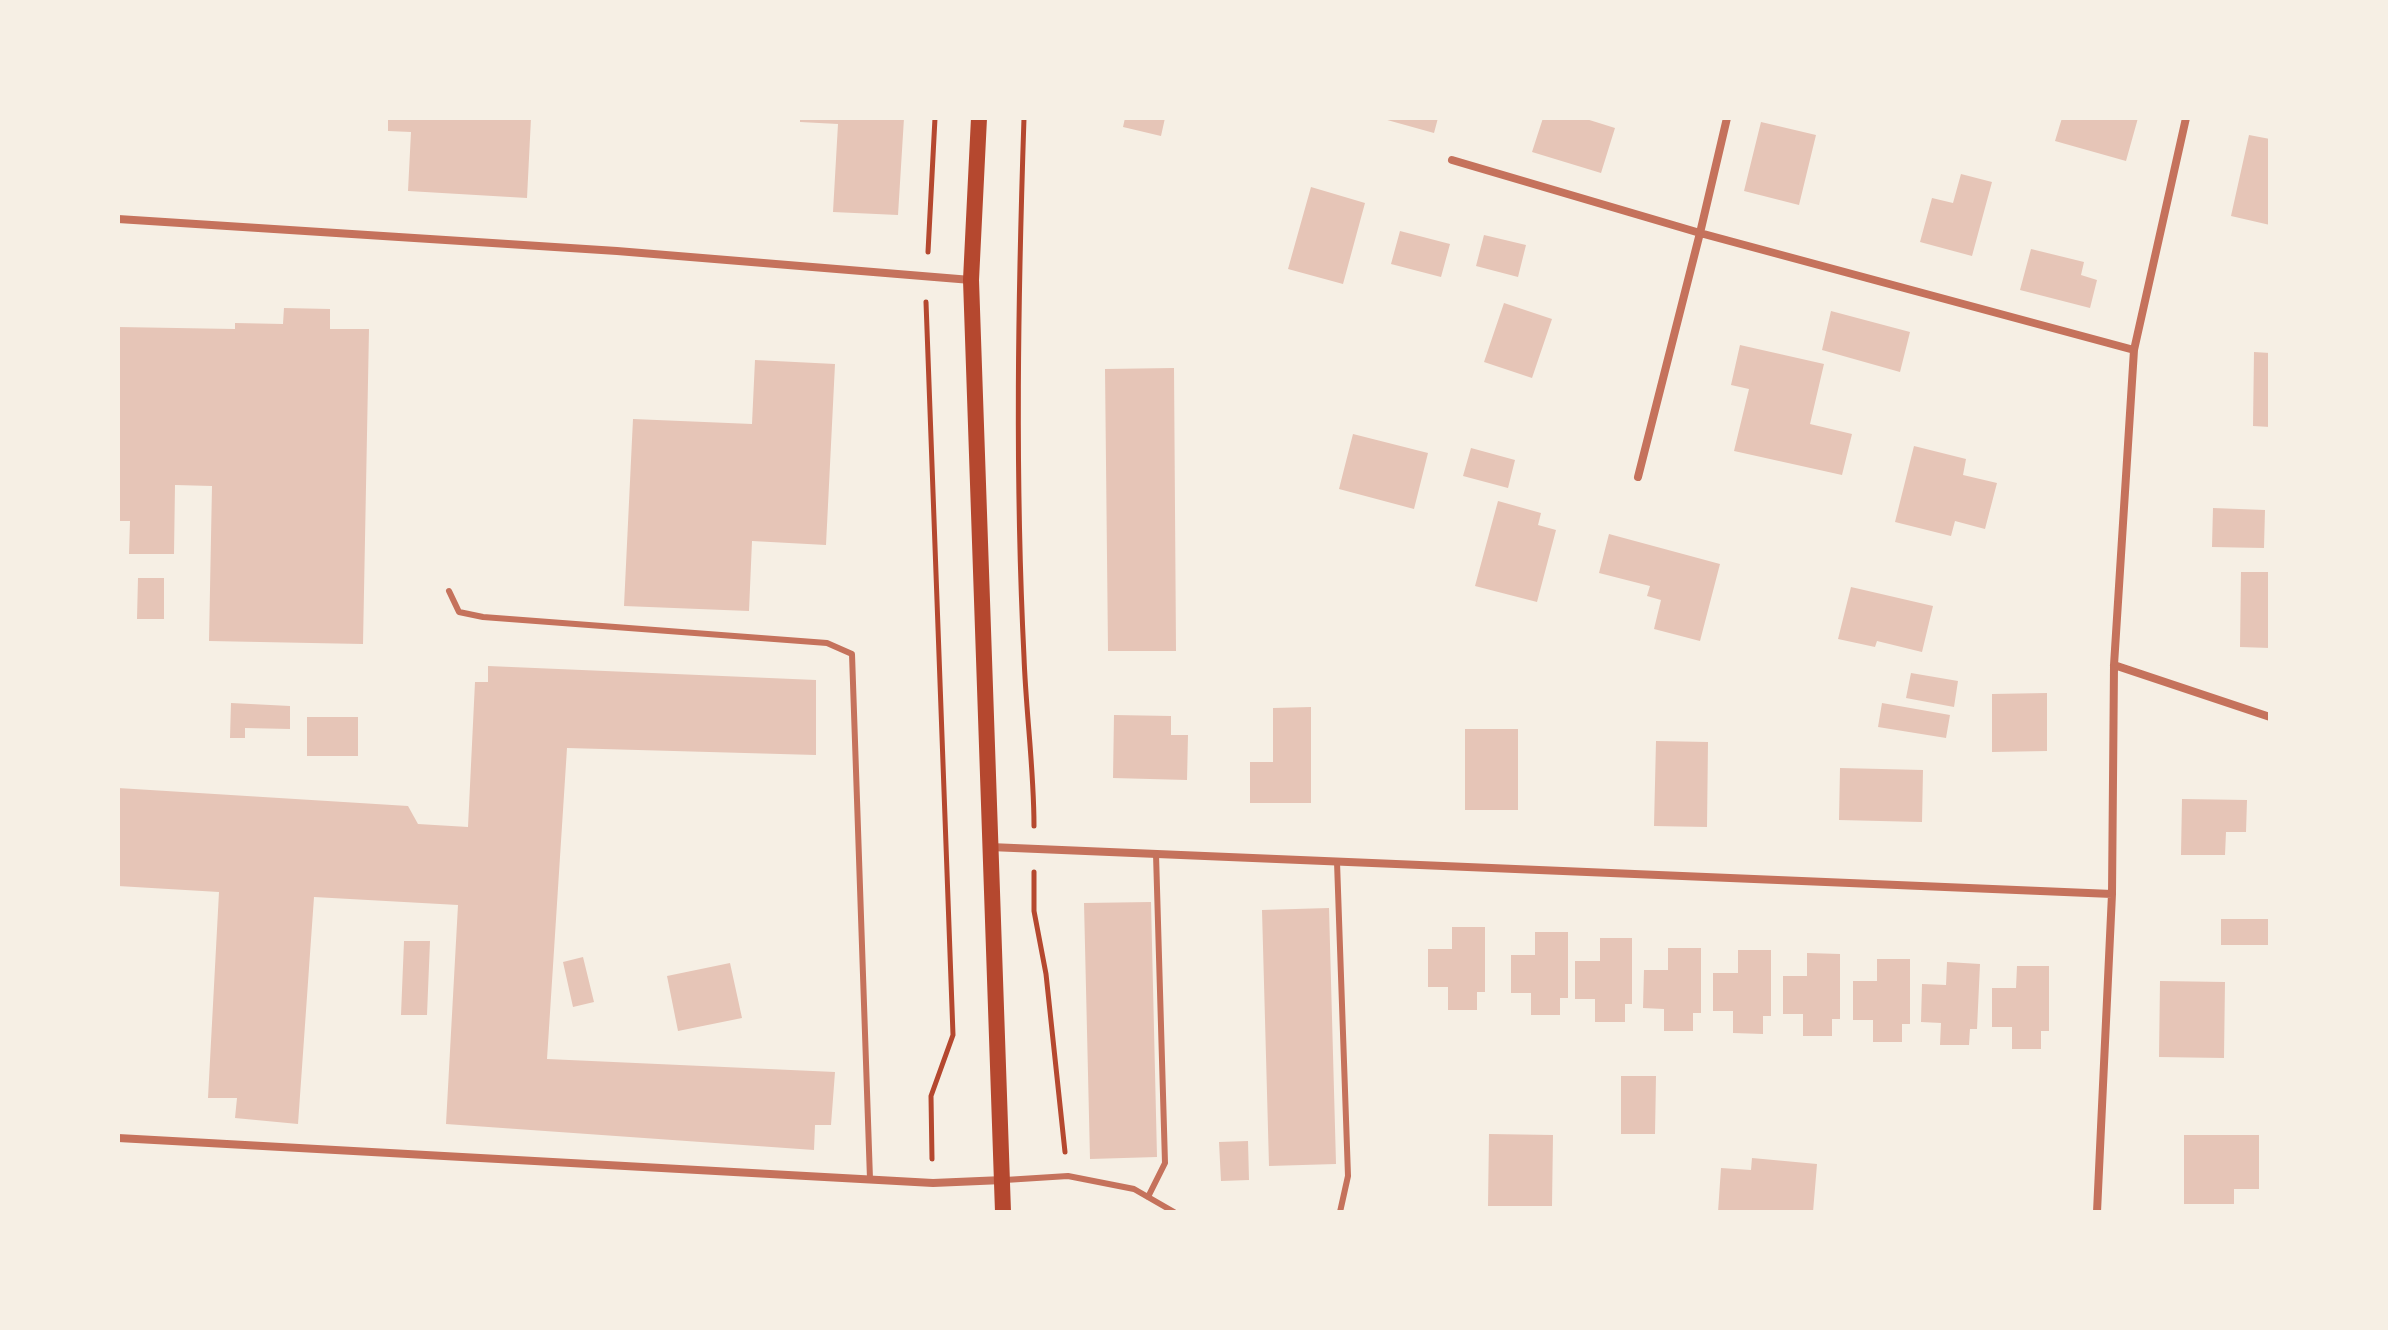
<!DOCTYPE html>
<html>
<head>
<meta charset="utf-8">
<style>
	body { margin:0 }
	#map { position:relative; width:2388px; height:1330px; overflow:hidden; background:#f6efe4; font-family:"Titillium Web",sans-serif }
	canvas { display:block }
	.frame { position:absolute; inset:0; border:120px solid #f6efe4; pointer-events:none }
</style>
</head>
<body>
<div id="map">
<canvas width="2388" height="1330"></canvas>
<div class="frame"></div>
</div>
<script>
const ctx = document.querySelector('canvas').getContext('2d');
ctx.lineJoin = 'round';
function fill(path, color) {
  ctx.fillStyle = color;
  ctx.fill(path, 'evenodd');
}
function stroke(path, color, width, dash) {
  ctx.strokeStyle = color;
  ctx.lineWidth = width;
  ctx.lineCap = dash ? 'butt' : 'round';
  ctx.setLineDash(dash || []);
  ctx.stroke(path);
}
const building = new Path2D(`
	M 388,118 L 531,118 L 527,198 L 408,191 L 411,132 L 388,131 Z
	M 800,118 L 904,118 L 898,215 L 833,212 L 838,124 L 800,122 Z
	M 1125,118 L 1165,118 L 1161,136 L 1123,127 Z
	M 1380,118 L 1438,118 L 1434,133 Z
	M 1543,118 L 1583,118 L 1615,128 L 1601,173 L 1532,152 Z
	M 2062,118 L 2138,118 L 2126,161 L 2055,141 Z
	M 1761,122 L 1816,135 L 1799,205 L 1744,191 Z
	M 2249,135 L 2270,139 L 2270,225 L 2231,216 Z
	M 1961,174 L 1992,182 L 1972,256 L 1920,242 L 1932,198 L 1953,203 Z
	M 1311,187 L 1365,203 L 1343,284 L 1288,269 Z
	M 1400,231 L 1450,244 L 1441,277 L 1391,264 Z
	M 1484,235 L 1526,245 L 1518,277 L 1476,266 Z
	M 2031,249 L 2084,262 L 2081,275 L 2097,280 L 2090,308 L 2020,290 Z
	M 1504,303 L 1552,319 L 1532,378 L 1484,362 Z
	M 284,308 L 330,309 L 330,329 L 369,329 L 363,644 L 209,641 L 212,486 L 175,485 L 174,554 L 129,554 L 130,521 L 119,521 L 118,327 L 235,329 L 235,323 L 283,324 Z
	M 1831,311 L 1910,332 L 1900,372 L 1822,350 Z
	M 1740,345 L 1824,364 L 1810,424 L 1852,434 L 1842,475 L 1734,451 L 1749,389 L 1731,385 Z
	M 2254,352 L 2270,353 L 2270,427 L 2253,426 Z
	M 755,360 L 835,364 L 826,545 L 752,541 L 749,611 L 624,606 L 633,419 L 752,424 Z
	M 1174,368 L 1176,651 L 1108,651 L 1105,369 Z
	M 1353,434 L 1428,453 L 1414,509 L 1339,489 Z
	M 1914,446 L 1966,459 L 1963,475 L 1997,483 L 1985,529 L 1955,521 L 1951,536 L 1895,522 Z
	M 1471,448 L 1515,460 L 1508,488 L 1463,476 Z
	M 1498,501 L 1541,513 L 1538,525 L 1556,530 L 1537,602 L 1475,586 Z
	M 2213,508 L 2265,510 L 2264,548 L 2212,547 Z
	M 1609,534 L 1720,564 L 1700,641 L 1654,629 L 1661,600 L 1647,596 L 1650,586 L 1599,573 Z
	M 2241,572 L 2270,572 L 2270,648 L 2240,647 Z
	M 138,578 L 164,578 L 164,619 L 137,619 Z
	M 1851,587 L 1933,606 L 1922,652 L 1877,641 L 1875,647 L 1838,639 Z
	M 488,666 L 816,680 L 816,755 L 567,748 L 547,1059 L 835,1072 L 831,1125 L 815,1125 L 814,1150 L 446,1124 L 458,905 L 314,897 L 298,1124 L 235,1118 L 237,1098 L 208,1098 L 219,892 L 118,886 L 118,788 L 408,806 L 418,824 L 468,827 L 475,682 L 488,682 Z
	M 1911,673 L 1958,681 L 1954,707 L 1906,698 Z
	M 2047,693 L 2047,751 L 1992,752 L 1992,694 Z
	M 231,703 L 290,706 L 290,729 L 245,728 L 245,738 L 230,738 Z
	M 1882,703 L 1950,715 L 1946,738 L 1878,727 Z
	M 1311,707 L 1311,803 L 1250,803 L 1250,762 L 1273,762 L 1273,708 Z
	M 1114,715 L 1171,716 L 1171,735 L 1188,735 L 1187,780 L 1113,778 Z
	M 307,717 L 358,717 L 358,756 L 307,756 Z
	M 1465,729 L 1518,729 L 1518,810 L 1465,810 Z
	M 1656,741 L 1708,742 L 1707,827 L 1654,826 Z
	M 1840,768 L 1923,770 L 1922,822 L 1839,820 Z
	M 2182,799 L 2247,800 L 2246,832 L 2226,832 L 2225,855 L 2181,855 Z
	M 1151,902 L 1157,1157 L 1090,1159 L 1084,903 Z
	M 1329,908 L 1336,1164 L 1269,1166 L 1262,910 Z
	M 2221,919 L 2270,919 L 2270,945 L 2221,945 Z
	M 1452,927 L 1485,927 L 1485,992 L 1477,992 L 1477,1010 L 1448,1010 L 1448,987 L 1428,987 L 1428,949 L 1452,949 Z
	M 1535,932 L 1568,932 L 1568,998 L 1560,998 L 1560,1015 L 1531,1015 L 1531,993 L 1511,993 L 1511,955 L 1535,955 Z
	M 1600,938 L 1632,938 L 1632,1004 L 1625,1004 L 1625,1022 L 1595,1022 L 1595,999 L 1575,999 L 1575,961 L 1600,961 Z
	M 404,941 L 430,941 L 427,1015 L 401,1015 Z
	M 1668,948 L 1701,948 L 1701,1013 L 1693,1013 L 1693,1031 L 1664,1031 L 1664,1009 L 1643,1008 L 1644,970 L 1668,970 Z
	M 1738,950 L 1771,950 L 1771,1016 L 1763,1016 L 1763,1034 L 1733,1033 L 1733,1011 L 1713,1011 L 1713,973 L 1738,973 Z
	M 1807,953 L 1840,954 L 1840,1019 L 1832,1019 L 1832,1036 L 1803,1036 L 1803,1014 L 1783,1014 L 1783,976 L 1807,976 Z
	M 583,957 L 594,1002 L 573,1007 L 563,962 Z
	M 1877,959 L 1910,959 L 1910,1024 L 1902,1024 L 1902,1042 L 1873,1042 L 1873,1020 L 1853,1020 L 1853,981 L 1877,981 Z
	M 1947,962 L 1980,964 L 1977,1029 L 1970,1029 L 1969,1045 L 1940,1045 L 1941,1023 L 1921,1022 L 1922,984 L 1946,985 Z
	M 730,963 L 742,1018 L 678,1031 L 667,976 Z
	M 2017,966 L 2049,966 L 2049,1031 L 2041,1031 L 2041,1049 L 2012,1049 L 2012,1027 L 1992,1027 L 1992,988 L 2016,988 Z
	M 2160,981 L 2225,982 L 2224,1058 L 2159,1057 Z
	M 1621,1076 L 1656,1076 L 1655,1134 L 1621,1134 Z
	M 1489,1134 L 1553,1135 L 1552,1206 L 1488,1206 Z
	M 2184,1135 L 2259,1135 L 2259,1189 L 2234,1189 L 2234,1204 L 2184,1204 Z
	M 1248,1141 L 1249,1180 L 1221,1181 L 1219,1142 Z
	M 1752,1158 L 1817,1164 L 1813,1212 L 1718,1212 L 1721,1168 L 1751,1170 Z`);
const path = new Path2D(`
	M 1024,118 C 1018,298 1015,477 1024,657 C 1026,713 1034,769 1034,826
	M 928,252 L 935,118
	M 926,302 L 953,1035 L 931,1096 L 932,1159
	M 1034,872 L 1034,911 L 1046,974 L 1065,1152`);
const service = new Path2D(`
	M 449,591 L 459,612 L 483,617 L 827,643 L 852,654 L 870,1179
	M 1337,862 L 1348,1176 L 1340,1212
	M 1005,1180 L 1068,1176 L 1134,1189 L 1174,1212
	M 1148,1197 L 1165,1163 L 1156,854`);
const minor = new Path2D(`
	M 1452,160 L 1700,233 L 2134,350
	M 118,219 L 617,251 L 971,280
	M 1638,477 L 1700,233 L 1727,118
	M 2114,665 L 2270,717
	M 990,847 L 2112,894
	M 118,1138 L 933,1183 L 1003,1180
	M 2097,1212 L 2112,894 L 2114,665 L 2134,350 L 2186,118`);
const secondary = new Path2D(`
	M 979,118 L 971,280 L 1003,1212`);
fill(building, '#e6c5b7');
stroke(path, '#b5482f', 5);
stroke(service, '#c5725c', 6);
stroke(minor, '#c5725c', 8);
stroke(secondary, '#b5482f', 16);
</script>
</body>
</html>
